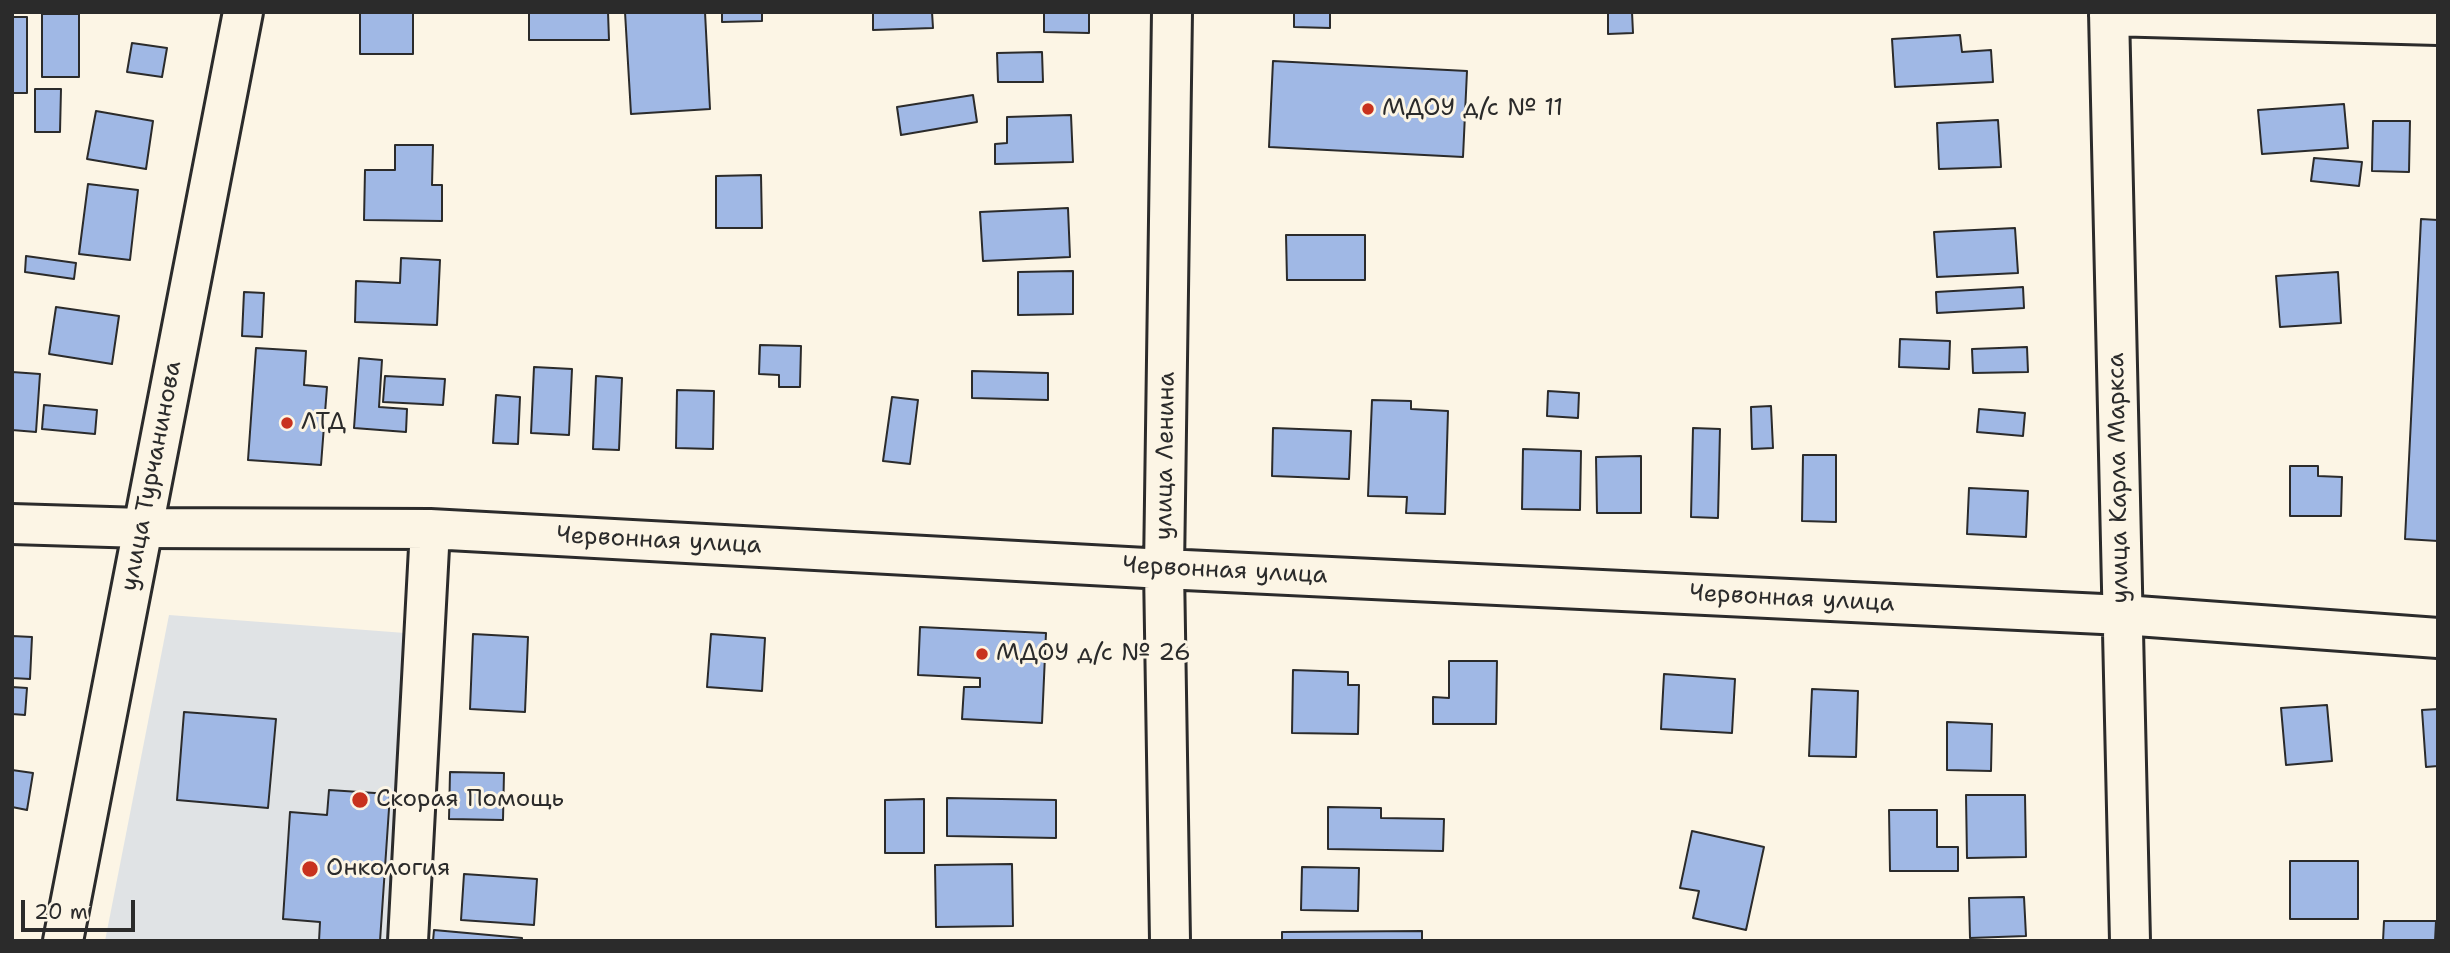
<!DOCTYPE html>
<html>
<head>
<meta charset="utf-8">
<style>
	body { margin:0 }
	#map { position:relative; width:2450px; height:953px; overflow:hidden; background:#fcf5e5; font-family:"Shantell Sans",sans-serif }
	canvas { display:block }
	.frame { position:absolute; inset:0; border:14px solid #2b2b2b; pointer-events:none }
	.scale { position:absolute; left:21px; top:900px; width:114px; height:32px; box-sizing:border-box; border:4px solid #2b2b2b; border-top:0; padding-left:9px; font-size:21px; line-height:24px; white-space:nowrap; color:#2b2b2b; -webkit-text-stroke:5px #fcf5e5; paint-order:stroke }
</style>
</head>
<body>
<div id="map">
<canvas width="2450" height="953"></canvas>
<div class="frame"></div>
<div class="scale">20 m</div>
</div>
<script>
const ctx = document.querySelector('canvas').getContext('2d');
ctx.lineJoin = 'round';
function fill(path, color) {
  ctx.fillStyle = color;
  ctx.fill(path, 'evenodd');
}
function stroke(path, color, width, dash) {
  ctx.strokeStyle = color;
  ctx.lineWidth = width;
  ctx.lineCap = dash ? 'butt' : 'round';
  ctx.setLineDash(dash || []);
  ctx.stroke(path);
}
function write(font, color, halo, rows, align = 'center') {
  ctx.font = font + ' "Shantell Sans",sans-serif';
  ctx.lineWidth = 6;
  ctx.setLineDash([]);
  ctx.textBaseline = 'middle';
  ctx.strokeStyle = halo;
  ctx.fillStyle = color;
  for (const [text, x, y, turn = 0] of rows) {
    ctx.save();
    ctx.translate(x, y);
    ctx.rotate((+turn || 0) * Math.PI / 180);
    ctx.textAlign = isNaN(turn) ? turn : align;
    if (halo) ctx.strokeText(text, 0, 0);
    ctx.fillText(text, 0, 0);
    ctx.restore();
  }
}
const built = new Path2D(`
	M 169,615 L 405,633 L 395,941 L 105,941 Z`);
const building = new Path2D(`
	M 360,12 L 413,12 L 413,54 L 360,54 Z
	M 529,12 L 608,12 L 609,40 L 529,40 Z
	M 625,12 L 705,12 L 710,109 L 631,114 Z
	M 722,12 L 762,12 L 762,21 L 722,22 Z
	M 873,12 L 932,12 L 933,28 L 873,30 Z
	M 1044,12 L 1089,12 L 1089,33 L 1044,32 Z
	M 1294,12 L 1330,12 L 1330,28 L 1294,27 Z
	M 1608,12 L 1632,12 L 1633,33 L 1608,34 Z
	M 42,14 L 79,14 L 79,77 L 42,77 Z
	M 12,17 L 27,17 L 27,93 L 12,93 Z
	M 1960,35 L 1962,52 L 1991,50 L 1993,82 L 1895,87 L 1892,39 Z
	M 132,43 L 167,48 L 162,77 L 127,72 Z
	M 1042,52 L 1043,82 L 998,82 L 997,53 Z
	M 1273,61 L 1467,71 L 1463,157 L 1269,147 Z
	M 35,89 L 61,89 L 60,132 L 35,132 Z
	M 973,95 L 977,122 L 901,135 L 897,107 Z
	M 2344,104 L 2348,148 L 2262,154 L 2258,110 Z
	M 96,111 L 153,121 L 146,169 L 87,159 Z
	M 1071,115 L 1073,162 L 995,164 L 995,144 L 1007,143 L 1007,117 Z
	M 1998,120 L 2001,167 L 1939,169 L 1937,123 Z
	M 2373,121 L 2410,121 L 2409,172 L 2372,171 Z
	M 395,145 L 433,145 L 432,185 L 442,185 L 442,221 L 364,220 L 365,170 L 395,170 Z
	M 2314,158 L 2362,162 L 2359,186 L 2311,181 Z
	M 761,175 L 762,228 L 716,228 L 716,176 Z
	M 88,184 L 138,190 L 130,260 L 79,254 Z
	M 1068,208 L 1070,257 L 983,261 L 980,212 Z
	M 2421,219 L 2438,220 L 2438,541 L 2405,539 Z
	M 2015,228 L 2018,273 L 1937,277 L 1934,232 Z
	M 1286,235 L 1365,235 L 1365,280 L 1287,280 Z
	M 26,256 L 76,263 L 74,279 L 25,272 Z
	M 401,258 L 440,260 L 437,325 L 355,322 L 356,281 L 400,283 Z
	M 1073,271 L 1073,314 L 1018,315 L 1018,272 Z
	M 2338,272 L 2341,323 L 2280,327 L 2276,276 Z
	M 2023,287 L 2024,308 L 1937,313 L 1936,292 Z
	M 244,292 L 264,293 L 262,337 L 242,336 Z
	M 56,307 L 119,316 L 112,364 L 49,354 Z
	M 1900,339 L 1950,341 L 1949,369 L 1899,367 Z
	M 760,345 L 801,346 L 800,387 L 779,387 L 779,375 L 759,374 Z
	M 2027,347 L 2028,372 L 1973,373 L 1972,349 Z
	M 256,348 L 306,351 L 304,385 L 327,387 L 321,465 L 248,460 Z
	M 359,358 L 382,360 L 379,407 L 407,409 L 406,432 L 354,428 Z
	M 534,367 L 572,369 L 569,435 L 531,433 Z
	M 972,371 L 1048,373 L 1048,400 L 972,398 Z
	M 12,372 L 40,374 L 36,432 L 12,430 Z
	M 385,376 L 445,379 L 443,405 L 383,402 Z
	M 596,376 L 622,378 L 619,450 L 593,449 Z
	M 677,390 L 714,391 L 713,449 L 676,448 Z
	M 1548,391 L 1579,393 L 1578,418 L 1547,416 Z
	M 496,395 L 520,397 L 518,444 L 493,443 Z
	M 892,397 L 918,400 L 910,464 L 883,461 Z
	M 1372,400 L 1411,401 L 1411,409 L 1448,411 L 1445,514 L 1406,513 L 1407,497 L 1368,496 Z
	M 44,405 L 97,410 L 95,434 L 42,429 Z
	M 1771,406 L 1773,448 L 1752,449 L 1751,407 Z
	M 1979,409 L 2025,413 L 2023,436 L 1977,432 Z
	M 1273,428 L 1351,431 L 1349,479 L 1272,476 Z
	M 1693,428 L 1720,429 L 1718,518 L 1691,517 Z
	M 1523,449 L 1581,451 L 1580,510 L 1522,509 Z
	M 1803,455 L 1836,455 L 1836,522 L 1802,521 Z
	M 1641,456 L 1641,513 L 1597,513 L 1596,457 Z
	M 2290,466 L 2318,466 L 2318,476 L 2342,477 L 2341,516 L 2290,516 Z
	M 1969,488 L 2028,491 L 2026,537 L 1967,534 Z
	M 920,627 L 1046,633 L 1042,723 L 962,719 L 964,687 L 980,687 L 980,678 L 918,675 Z
	M 473,634 L 528,637 L 525,712 L 470,709 Z
	M 711,634 L 765,638 L 762,691 L 707,687 Z
	M 12,636 L 32,637 L 30,679 L 12,678 Z
	M 1449,661 L 1497,661 L 1496,724 L 1433,724 L 1433,697 L 1449,698 Z
	M 1293,670 L 1348,672 L 1348,685 L 1359,685 L 1358,734 L 1292,733 Z
	M 1664,674 L 1735,679 L 1732,733 L 1661,729 Z
	M 12,687 L 27,688 L 25,715 L 12,714 Z
	M 1812,689 L 1858,691 L 1856,757 L 1809,756 Z
	M 2327,705 L 2332,761 L 2286,765 L 2281,708 Z
	M 2438,709 L 2438,766 L 2426,767 L 2422,710 Z
	M 184,712 L 276,719 L 268,808 L 177,800 Z
	M 1947,722 L 1992,724 L 1991,771 L 1947,770 Z
	M 12,770 L 33,773 L 27,810 L 12,807 Z
	M 450,772 L 504,773 L 503,820 L 449,819 Z
	M 329,790 L 390,794 L 380,941 L 319,941 L 320,922 L 283,919 L 290,812 L 327,815 Z
	M 1966,795 L 2025,795 L 2026,857 L 1967,858 Z
	M 947,798 L 1056,800 L 1056,838 L 947,836 Z
	M 924,799 L 924,853 L 885,853 L 885,800 Z
	M 1328,807 L 1381,808 L 1381,818 L 1444,819 L 1443,851 L 1328,849 Z
	M 1889,810 L 1937,810 L 1937,847 L 1958,847 L 1958,871 L 1890,871 Z
	M 1692,831 L 1764,847 L 1746,930 L 1693,918 L 1699,891 L 1680,888 Z
	M 2290,861 L 2358,861 L 2358,919 L 2290,919 Z
	M 1012,864 L 1013,926 L 936,927 L 935,865 Z
	M 1302,867 L 1359,868 L 1358,911 L 1301,910 Z
	M 464,874 L 537,879 L 534,925 L 461,920 Z
	M 2024,897 L 2026,936 L 1970,938 L 1969,898 Z
	M 2384,921 L 2436,921 L 2435,941 L 2383,941 Z
	M 434,930 L 522,938 L 522,941 L 433,941 Z
	M 1422,931 L 1422,941 L 1282,941 L 1282,932 Z`);
const street = new Path2D(`
	M 2109,12 L 2130,941
	M 2109,16 L 2438,25
	M 12,524 L 142,528 L 430,529 L 1164,569 L 2123,615 L 2438,638
	M 408,941 L 430,529
	M 1170,941 L 1164,569 L 1172,12`);
const secondary = new Path2D(`
	M 63,941 L 243,12`);
const markers = [
	[1368,109,7,"#c8321e"],
	[287,423,7,"#c8321e"],
	[982,654,7,"#c8321e"],
	[360,800,9,"#c8321e"],
	[310,869,9,"#c8321e"]
];
const poiNames = [
	["МДОУ д/с № 11",1382,109],
	["ЛТД",301,423],
	["МДОУ д/с № 26",996,654],
	["Скорая Помощь",376,800],
	["Онкология",326,869]
];
const streetNames = [
	["улица Ленина",1166,456,-89],
	["улица Турчанинова",152,476,-79],
	["улица Карла Маркса",2119,478,-91],
	["Червонная улица",659,541,3],
	["Червонная улица",1225,571,3],
	["Червонная улица",1792,599,3]
];
fill(built, '#e0e3e5');
fill(building, '#a0b8e5');
stroke(building, '#2b2b2b', 2);
stroke(street, '#2b2b2b', 44);
stroke(secondary, '#2b2b2b', 44);
stroke(street, '#fcf5e5', 38);
stroke(secondary, '#fcf5e5', 38);
for (const [x, y, r, color] of markers) {
  const dot = new Path2D();
  dot.arc(x, y, r, 0, 2 * Math.PI);
  ctx.fillStyle = color;
  ctx.fill(dot);
  stroke(dot, '#fcf5e5', 2.5);
}
write('24px', '#2b2b2b', '#fcf5e5', poiNames, 'left');
write('24px', '#2b2b2b', '#fcf5e5', streetNames);
</script>
</body>
</html>
